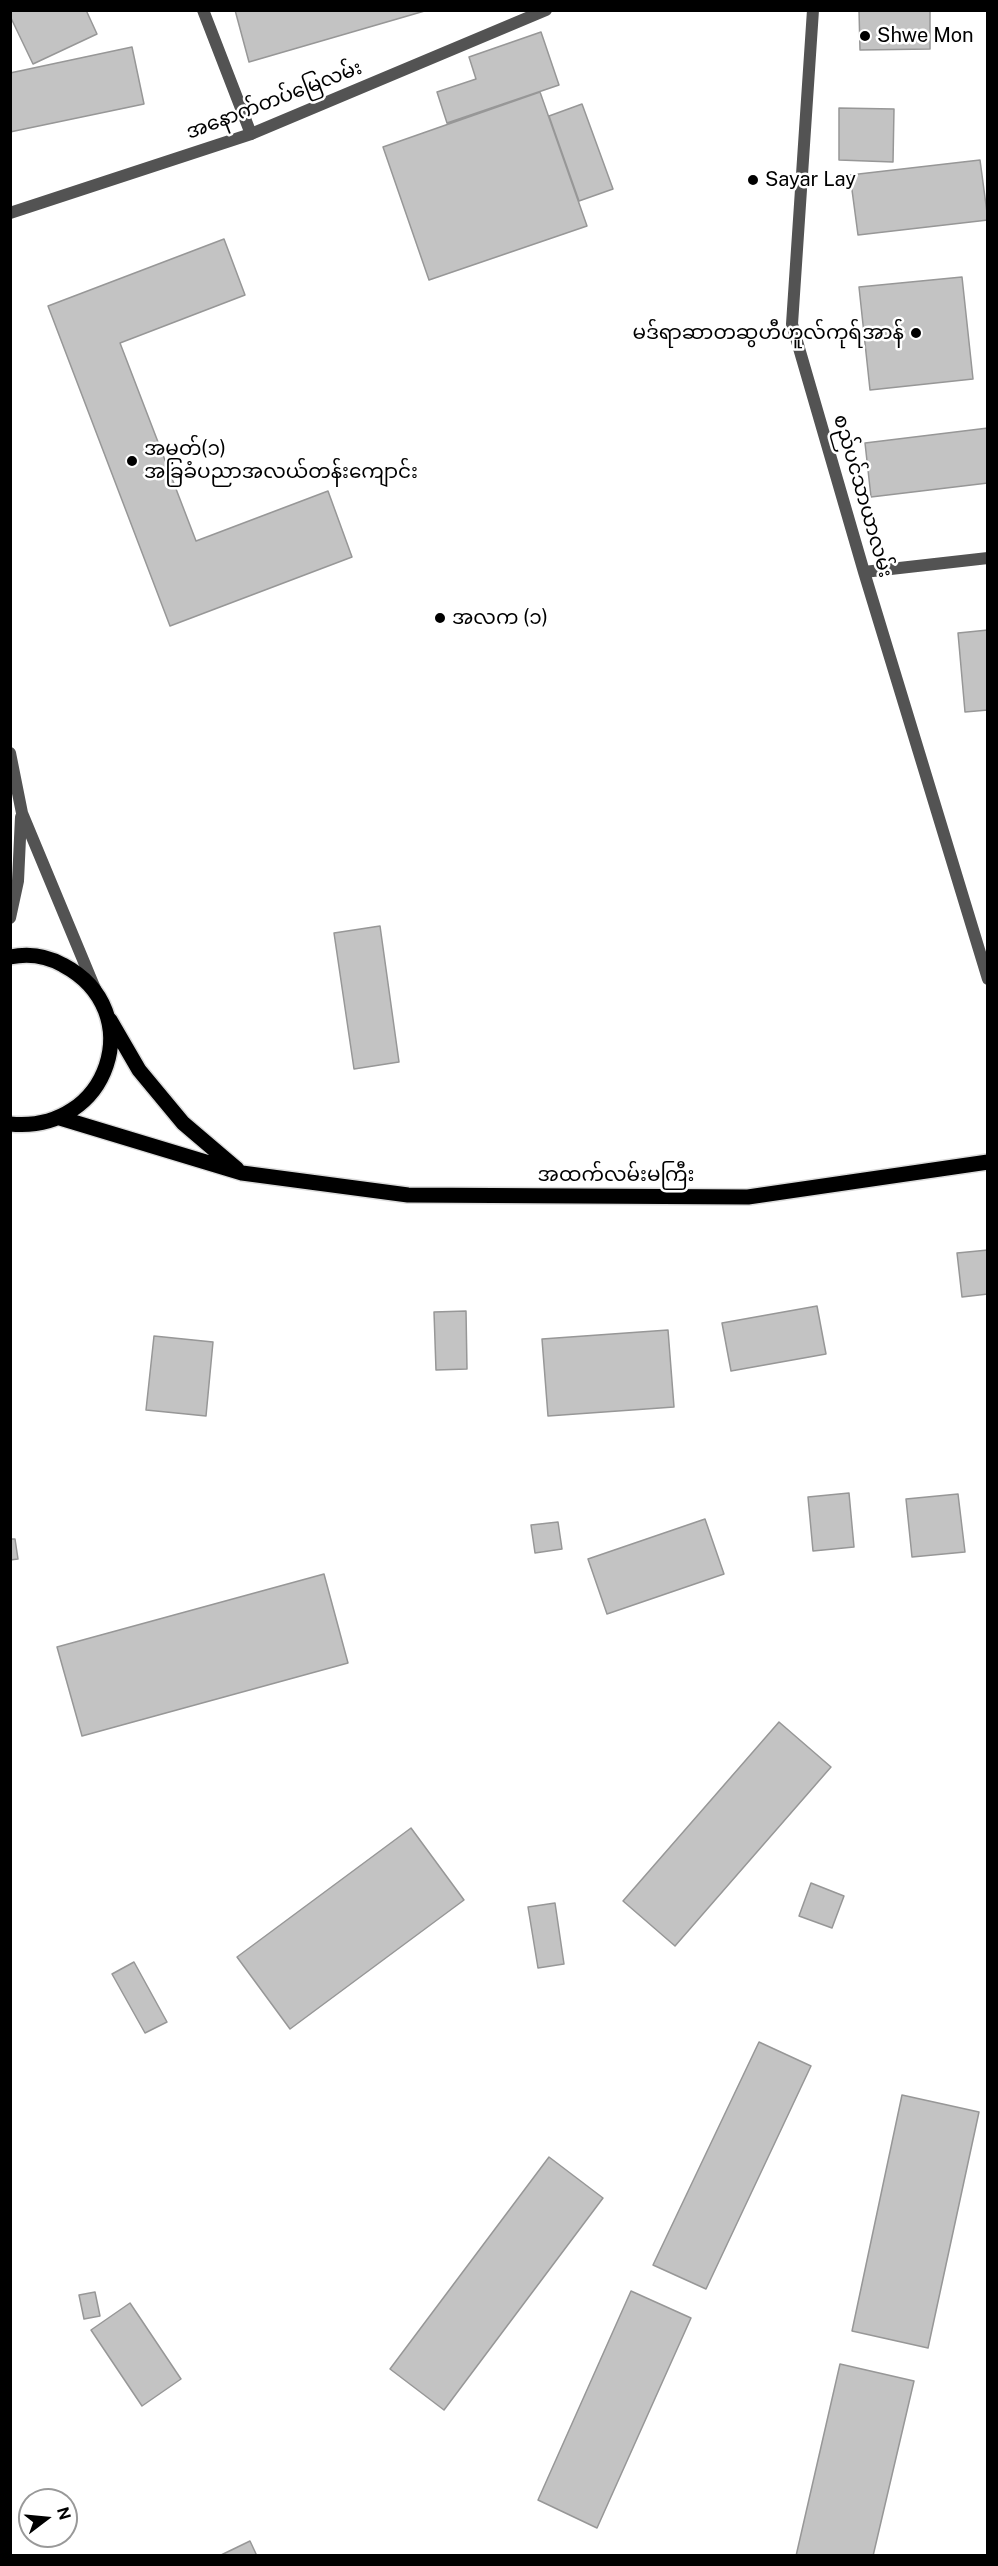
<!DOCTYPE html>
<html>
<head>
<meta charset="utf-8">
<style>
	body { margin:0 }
	#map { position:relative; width:998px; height:2566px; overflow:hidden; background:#fff; font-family:"Public Sans",sans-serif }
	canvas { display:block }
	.frame { position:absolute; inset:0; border:12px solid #000; pointer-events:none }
	.north { position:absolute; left:18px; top:2488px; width:60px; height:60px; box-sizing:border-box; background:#fff; border:2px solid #999; border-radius:50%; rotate:74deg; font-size:16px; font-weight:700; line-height:24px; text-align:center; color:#000 }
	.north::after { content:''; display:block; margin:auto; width:21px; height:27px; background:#000; clip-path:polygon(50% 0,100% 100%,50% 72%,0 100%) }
</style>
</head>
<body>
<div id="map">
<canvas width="998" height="2566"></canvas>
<div class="frame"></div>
<div class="north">N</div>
</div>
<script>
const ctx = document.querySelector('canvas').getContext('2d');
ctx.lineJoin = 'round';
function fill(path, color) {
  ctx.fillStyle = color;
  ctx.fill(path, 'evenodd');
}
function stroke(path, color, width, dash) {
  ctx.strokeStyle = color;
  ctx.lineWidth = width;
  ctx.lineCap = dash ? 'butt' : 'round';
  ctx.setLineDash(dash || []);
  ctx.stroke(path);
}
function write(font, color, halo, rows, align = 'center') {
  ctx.font = font + ' "Public Sans","Noto Sans Myanmar",sans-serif';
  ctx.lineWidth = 5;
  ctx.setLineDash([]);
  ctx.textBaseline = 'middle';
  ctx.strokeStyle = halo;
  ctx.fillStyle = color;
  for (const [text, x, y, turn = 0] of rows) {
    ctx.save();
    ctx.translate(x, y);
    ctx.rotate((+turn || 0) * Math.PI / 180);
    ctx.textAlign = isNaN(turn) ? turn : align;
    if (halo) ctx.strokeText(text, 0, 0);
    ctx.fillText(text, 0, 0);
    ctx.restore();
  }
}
const building = new Path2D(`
	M 10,10 L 86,10 L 97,34 L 33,64 L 10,16 Z
	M 235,10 L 428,10 L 249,62 Z
	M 859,10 L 930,10 L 930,49 L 860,50 Z
	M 541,32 L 559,85 L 447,123 L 437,92 L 476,79 L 469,57 Z
	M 132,47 L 144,104 L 10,132 L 10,73 Z
	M 540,92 L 587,226 L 429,280 L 383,147 Z
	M 582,104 L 613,189 L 579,201 L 549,116 Z
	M 839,108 L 894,109 L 893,162 L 839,160 Z
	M 980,160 L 988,220 L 858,235 L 850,175 Z
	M 224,239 L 245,295 L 120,343 L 196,541 L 328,491 L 352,557 L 170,626 L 48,306 Z
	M 962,277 L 973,379 L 870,390 L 859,287 Z
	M 988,428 L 988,483 L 871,497 L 865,443 Z
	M 988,630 L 988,710 L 965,712 L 958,633 Z
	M 380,926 L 399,1062 L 354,1069 L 334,933 Z
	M 988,1250 L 988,1294 L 962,1297 L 957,1253 Z
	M 817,1306 L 826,1354 L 731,1371 L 722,1323 Z
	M 466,1311 L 467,1369 L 436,1370 L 434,1312 Z
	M 668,1330 L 674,1407 L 548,1416 L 542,1339 Z
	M 154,1336 L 213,1342 L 206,1416 L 146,1410 Z
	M 849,1493 L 854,1547 L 813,1551 L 808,1497 Z
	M 958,1494 L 965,1552 L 912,1557 L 906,1499 Z
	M 705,1519 L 724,1574 L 607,1614 L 588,1559 Z
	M 558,1522 L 562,1549 L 535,1553 L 531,1525 Z
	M 10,1539 L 15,1539 L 18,1559 L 10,1560 Z
	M 324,1574 L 348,1663 L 82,1736 L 57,1647 Z
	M 779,1722 L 831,1767 L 675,1946 L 623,1901 Z
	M 411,1828 L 464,1900 L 290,2029 L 237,1957 Z
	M 811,1883 L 844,1896 L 832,1928 L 799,1916 Z
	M 555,1903 L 564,1964 L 538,1968 L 528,1907 Z
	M 134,1962 L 167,2022 L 145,2033 L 112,1974 Z
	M 759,2042 L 811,2066 L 706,2289 L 653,2265 Z
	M 902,2095 L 979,2112 L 928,2348 L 852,2331 Z
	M 549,2157 L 603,2198 L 444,2410 L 390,2369 Z
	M 631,2291 L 691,2318 L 597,2528 L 538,2500 Z
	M 95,2292 L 100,2316 L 84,2319 L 79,2295 Z
	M 130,2303 L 181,2379 L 142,2406 L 91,2330 Z
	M 840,2364 L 914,2381 L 873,2556 L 796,2556 Z
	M 250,2541 L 257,2556 L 219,2556 Z`);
const lane = new Path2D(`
	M 203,10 L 251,134`);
const street = new Path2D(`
	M 813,10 L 792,324 L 864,572 L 988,979
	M 10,213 L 251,134 L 546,10
	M 864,572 L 988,558
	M 10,753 L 22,813 L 96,991
	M 10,918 L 18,881 L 21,817`);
const primary = new Path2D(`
	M 10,957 C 29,953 47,956 63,965 C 150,1011 109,1134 10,1124
	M 110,1020 L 139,1070 L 183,1123 L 237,1169
	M 60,1118 L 242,1173 L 408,1195 L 748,1197 L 988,1162`);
const markers = [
	[865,36,6,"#000"],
	[753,180,6,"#000"],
	[916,333,6,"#000"],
	[132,461,6,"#000"],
	[440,618,6,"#000"]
];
const poiNames = [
	["Shwe Mon",877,36],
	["Sayar Lay",765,180],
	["မဒ်ရာဆာတဆွဟီဟူလ်ကုရ်အာန်",904,333,"right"],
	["အမှတ်(၁)",144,449],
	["အခြခံပညာအလယ်တန်းကျောင်း",144,472],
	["အလက (၁)",452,618]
];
const streetNames = [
	["အနောက်တပ်မြေလမ်း",274,100,-21],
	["စည်ပင်သာယာလမ်း",863,496,74],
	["အထက်လမ်းမကြီး",616,1175]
];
fill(building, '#c3c3c3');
stroke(building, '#979797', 1.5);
stroke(primary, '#dbdbdb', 18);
stroke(lane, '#535353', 12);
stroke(street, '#535353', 12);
stroke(primary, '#000', 15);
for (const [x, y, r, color] of markers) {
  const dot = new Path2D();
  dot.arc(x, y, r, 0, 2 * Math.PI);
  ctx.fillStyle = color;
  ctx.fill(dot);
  stroke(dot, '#fff', 2);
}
write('20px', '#000', '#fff', poiNames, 'left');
write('20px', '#000', '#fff', streetNames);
</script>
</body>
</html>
